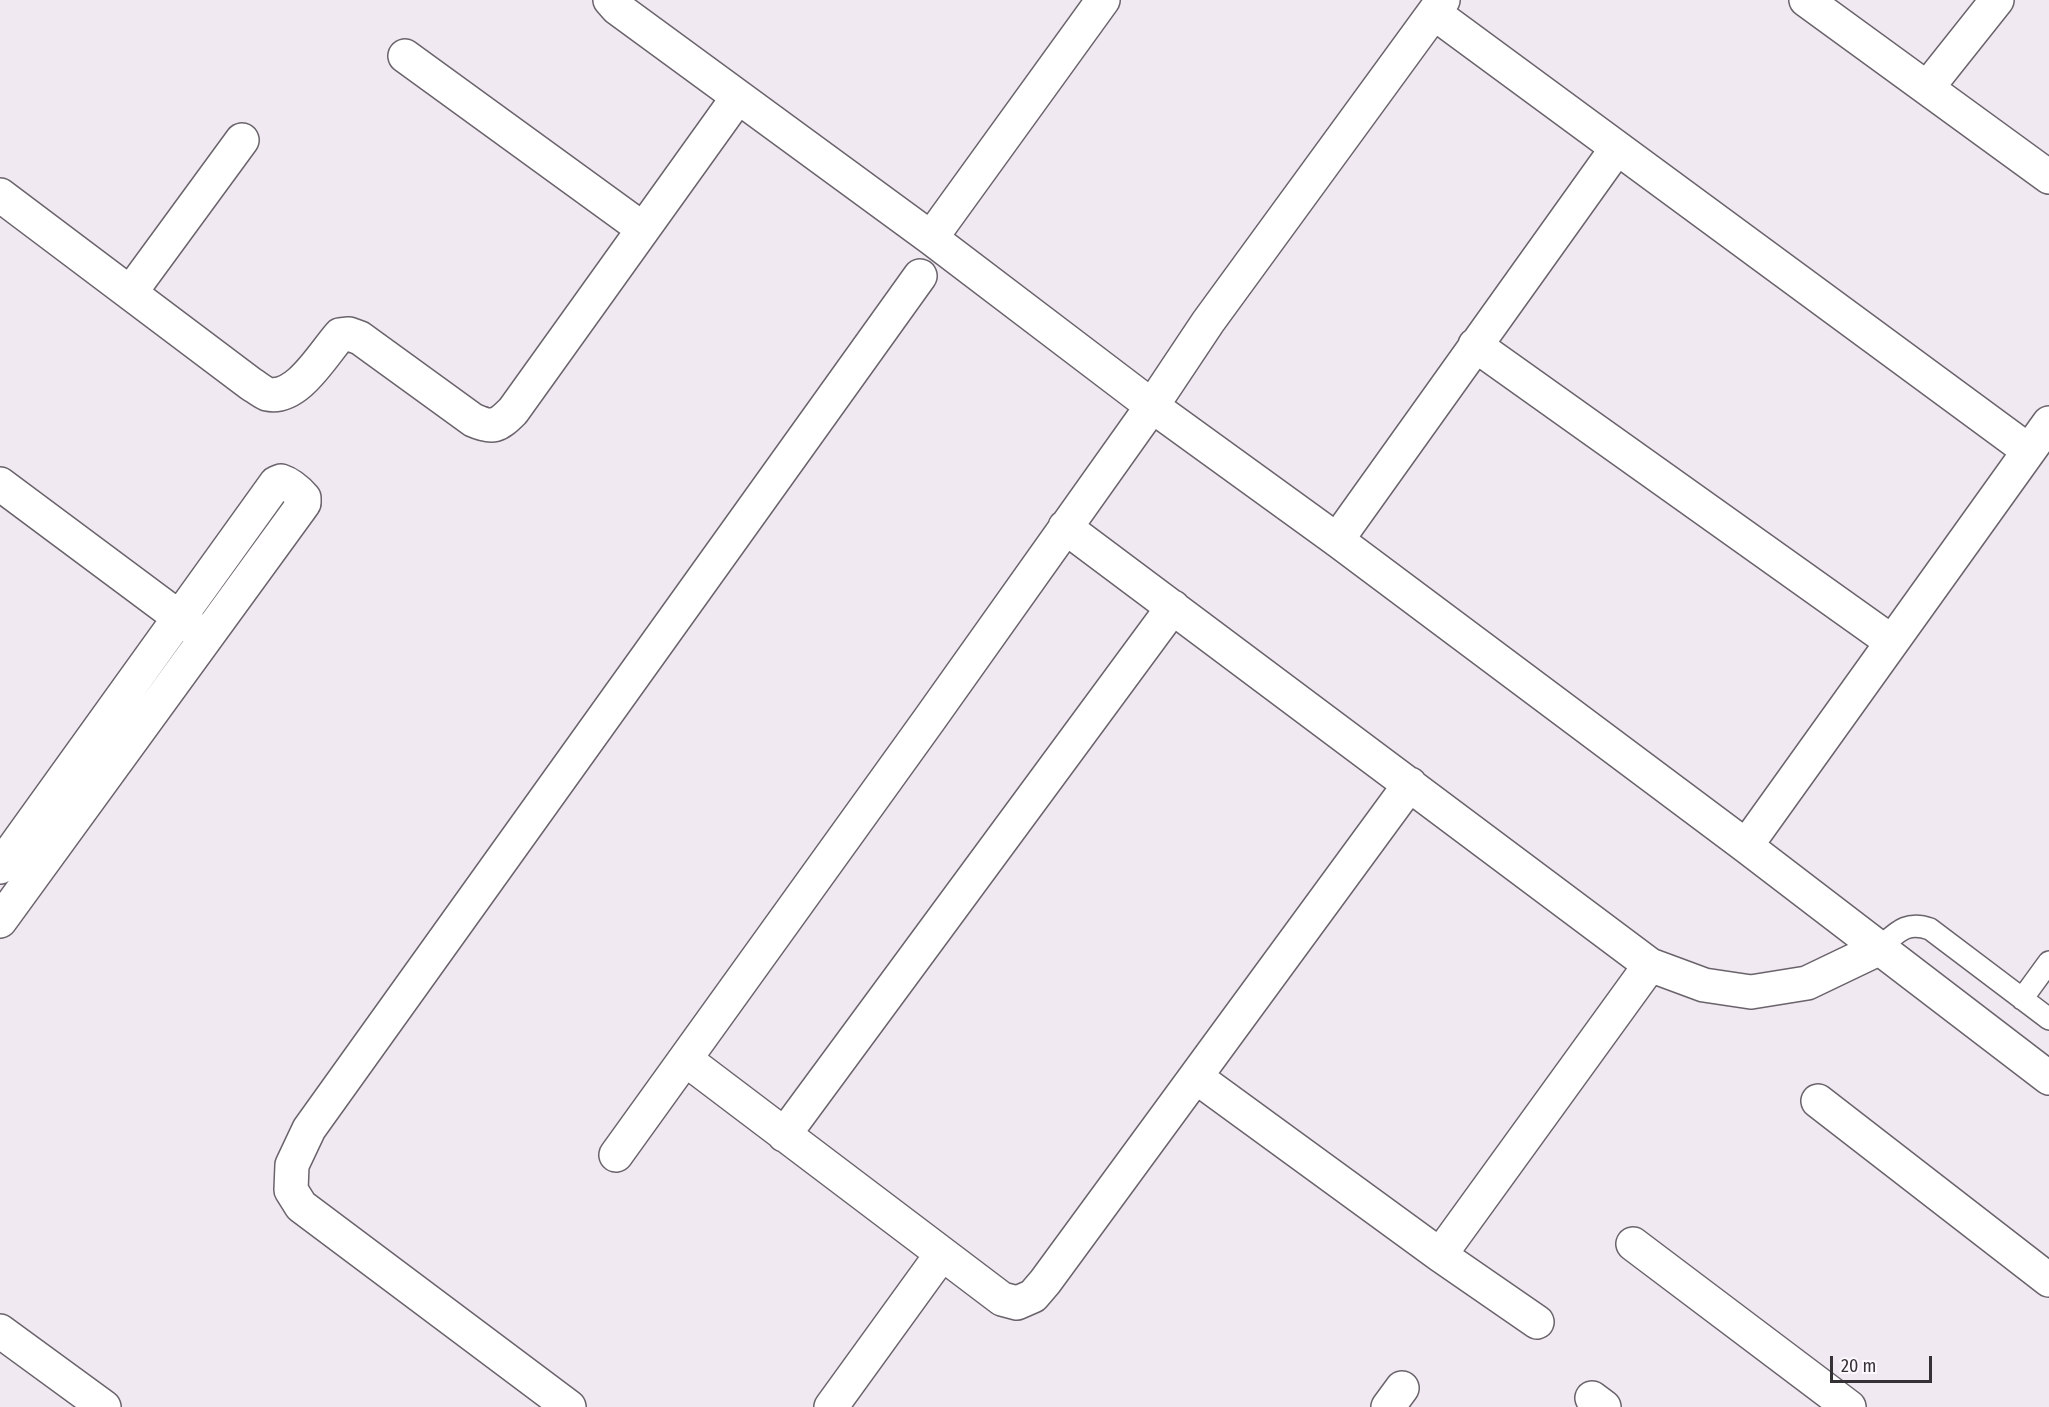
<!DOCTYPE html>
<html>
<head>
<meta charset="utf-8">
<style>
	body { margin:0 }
	#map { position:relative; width:2049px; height:1407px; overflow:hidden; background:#f0e9f2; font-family:"Fira Sans Condensed",sans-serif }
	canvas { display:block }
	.scale { position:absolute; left:1830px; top:1356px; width:102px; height:27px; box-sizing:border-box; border:3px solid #353236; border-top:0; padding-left:8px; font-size:18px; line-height:21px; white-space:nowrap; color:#353236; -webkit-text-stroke:4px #fdf7fe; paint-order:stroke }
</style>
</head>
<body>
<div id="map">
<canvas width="2049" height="1407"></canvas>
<div class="scale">20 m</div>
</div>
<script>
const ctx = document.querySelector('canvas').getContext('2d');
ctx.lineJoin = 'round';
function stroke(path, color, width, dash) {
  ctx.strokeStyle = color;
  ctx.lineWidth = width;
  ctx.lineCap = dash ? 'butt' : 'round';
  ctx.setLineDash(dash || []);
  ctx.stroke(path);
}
const lane = new Path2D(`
	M 1878,949 C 1896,934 1905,920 1930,929 L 2049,1019
	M 2022,999 L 2049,962`);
const street = new Path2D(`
	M 610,0 L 617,8 L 931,238 L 1152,406 L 1208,322 L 1443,0
	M 1806,0 L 2049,177
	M 1434,13 L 2029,451
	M 405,56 L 643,229
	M 1927,88 L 1997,0
	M 0,195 L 251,384 C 256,387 262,392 267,394 C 297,401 323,354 340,335 L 349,334 L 360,338 L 473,420 C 493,429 498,426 513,411 L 738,97
	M 931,238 L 1103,0
	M 130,293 L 242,140
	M 1475,345 L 1892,642
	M 0,484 L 196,630
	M 1065,527 L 1650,965 L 1704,985 L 1751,992 L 1807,983 L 1878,949
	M 1337,540 L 1617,148
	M 1746,846 L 2049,423
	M 0,867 L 276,483 L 281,481 C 290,484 298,491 304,498 L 304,503 L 299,510 L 0,921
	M 685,1059 L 1002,1299 L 1017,1303 L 1033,1296 L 1045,1282 L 1410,784
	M 1196,1077 L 1440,1255 L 1537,1322
	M 1818,1101 L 2049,1280
	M 784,1135 L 1173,607
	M 616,1155 L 929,720 L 1152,406 L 1337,540 L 1746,846 L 2049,1078
	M 1633,1244 L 1849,1407
	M 1440,1255 L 1650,965
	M 0,1331 L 104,1407
	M 1592,1398 L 1604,1407
	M 569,1407 L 301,1206 L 291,1190 L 292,1165 L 309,1129 L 920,276
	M 831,1407 L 941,1255
	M 1388,1407 L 1402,1388`);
stroke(lane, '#6a636b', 24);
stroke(street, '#6a636b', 36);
stroke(lane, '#fff', 21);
stroke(street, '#fff', 33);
</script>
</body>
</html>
